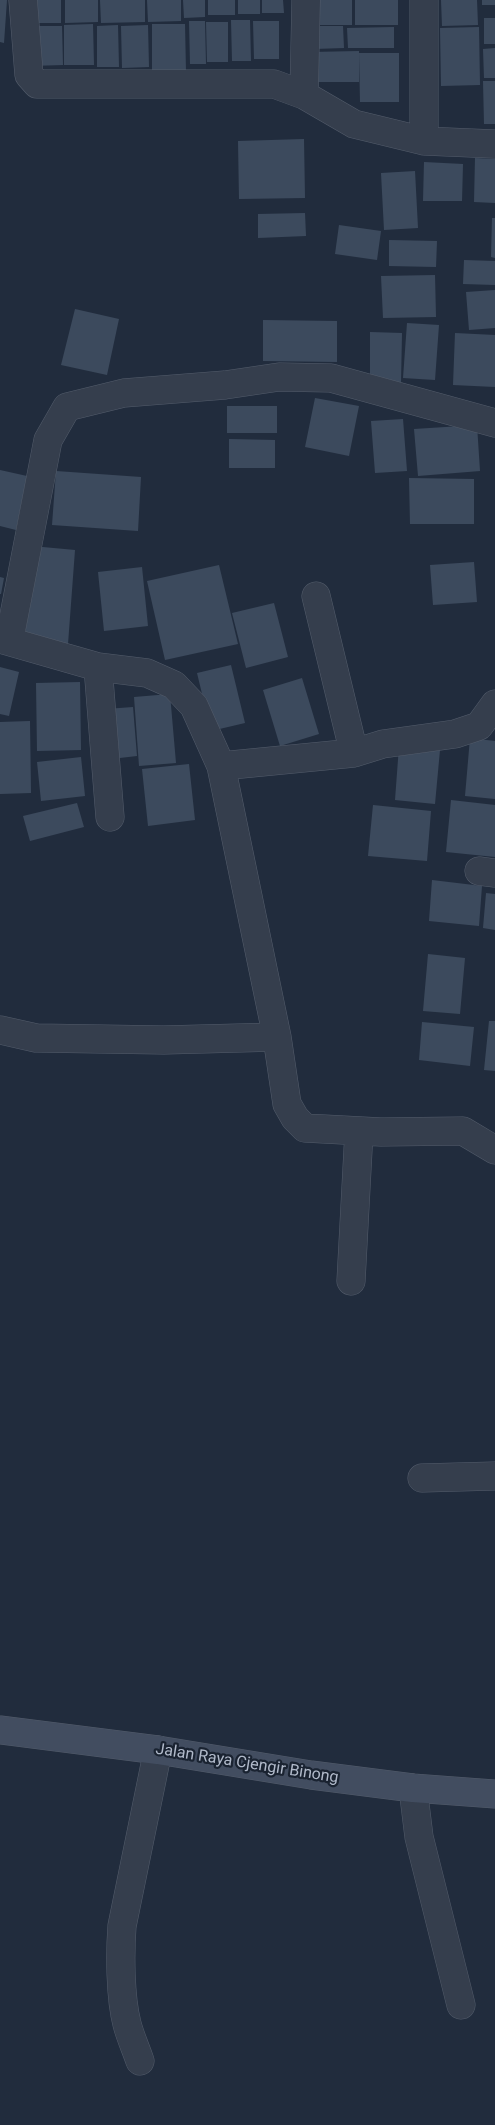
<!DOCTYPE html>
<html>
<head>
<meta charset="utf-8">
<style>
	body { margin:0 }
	canvas { display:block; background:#212c3d }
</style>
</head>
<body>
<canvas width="495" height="2125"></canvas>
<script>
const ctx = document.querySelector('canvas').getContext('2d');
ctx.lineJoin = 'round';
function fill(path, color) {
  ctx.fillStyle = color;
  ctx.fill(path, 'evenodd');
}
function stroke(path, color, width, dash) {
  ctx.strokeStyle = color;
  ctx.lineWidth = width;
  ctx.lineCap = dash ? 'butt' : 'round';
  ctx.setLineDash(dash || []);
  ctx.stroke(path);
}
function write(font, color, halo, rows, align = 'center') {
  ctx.font = font + ' Roboto,sans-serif';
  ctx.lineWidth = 4.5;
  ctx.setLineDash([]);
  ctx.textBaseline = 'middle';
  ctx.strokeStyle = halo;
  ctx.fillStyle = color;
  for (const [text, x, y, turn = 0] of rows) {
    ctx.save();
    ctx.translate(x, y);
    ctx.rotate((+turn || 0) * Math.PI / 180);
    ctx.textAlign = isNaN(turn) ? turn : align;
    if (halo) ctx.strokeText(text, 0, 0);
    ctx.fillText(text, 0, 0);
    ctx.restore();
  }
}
const building = new Path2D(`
	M 0,0 L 7,0 L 4,43 L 0,42 Z
	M 29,0 L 61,0 L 61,23 L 29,23 Z
	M 65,0 L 98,0 L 98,22 L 65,23 Z
	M 100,0 L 145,0 L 145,22 L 101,23 Z
	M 147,0 L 181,0 L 181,21 L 148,22 Z
	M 183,0 L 205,0 L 205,17 L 184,18 Z
	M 208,0 L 235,0 L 235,15 L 208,15 Z
	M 238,0 L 260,0 L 260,14 L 238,14 Z
	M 262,0 L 283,0 L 284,13 L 262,13 Z
	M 318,0 L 352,0 L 352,25 L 318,25 Z
	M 355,0 L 398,0 L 398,25 L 355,25 Z
	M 441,0 L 477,0 L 478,25 L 442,26 Z
	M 482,0 L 495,0 L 495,5 L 482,5 Z
	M 484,18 L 495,18 L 495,44 L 484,44 Z
	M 231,20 L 250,20 L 251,61 L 232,61 Z
	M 189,21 L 205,21 L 206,64 L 190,64 Z
	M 253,21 L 279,21 L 279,59 L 254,59 Z
	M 206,22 L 228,22 L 228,62 L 207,62 Z
	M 93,24 L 94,65 L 64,65 L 64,25 Z
	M 152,24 L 185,24 L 186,72 L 152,72 Z
	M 118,25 L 119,67 L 97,67 L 97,26 Z
	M 148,25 L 149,67 L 122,68 L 121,26 Z
	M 30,26 L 62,26 L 63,65 L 30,66 Z
	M 313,26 L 343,26 L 344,48 L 314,49 Z
	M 394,27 L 394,48 L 348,48 L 347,28 Z
	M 479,27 L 480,85 L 441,86 L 440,28 Z
	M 495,48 L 495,78 L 484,78 L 483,49 Z
	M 359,51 L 359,82 L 311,82 L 311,52 Z
	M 359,53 L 399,53 L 399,102 L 360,102 Z
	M 483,81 L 495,81 L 495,124 L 484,124 Z
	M 304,139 L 305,198 L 239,199 L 238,141 Z
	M 475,158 L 495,159 L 495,203 L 474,202 Z
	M 424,162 L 463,164 L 462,201 L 423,201 Z
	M 415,171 L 418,228 L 384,230 L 381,173 Z
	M 305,213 L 306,236 L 258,238 L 258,214 Z
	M 492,218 L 495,218 L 495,258 L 491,257 Z
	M 339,225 L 381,231 L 377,260 L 335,254 Z
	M 389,240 L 437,241 L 436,267 L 389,266 Z
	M 464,260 L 495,261 L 495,285 L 463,284 Z
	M 435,275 L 436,317 L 383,318 L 381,276 Z
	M 495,290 L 495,328 L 469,330 L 466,292 Z
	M 75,309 L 119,319 L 107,375 L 61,365 Z
	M 263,320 L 337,321 L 337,362 L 263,361 Z
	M 407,323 L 439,325 L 435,380 L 403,378 Z
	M 370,332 L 402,333 L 401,383 L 370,382 Z
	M 455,333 L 495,335 L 495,387 L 453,385 Z
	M 315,398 L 359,406 L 349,456 L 305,447 Z
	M 227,406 L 277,406 L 277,433 L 227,433 Z
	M 403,419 L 407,471 L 375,473 L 371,421 Z
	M 477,425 L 480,471 L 418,476 L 414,429 Z
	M 229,439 L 275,440 L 275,468 L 229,468 Z
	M 0,470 L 27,476 L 16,530 L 0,526 Z
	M 56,471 L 141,477 L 138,531 L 52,525 Z
	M 409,478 L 474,479 L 474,524 L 410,524 Z
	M 32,546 L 75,550 L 68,644 L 25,641 Z
	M 474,562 L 477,602 L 433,605 L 430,565 Z
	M 219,565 L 238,644 L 165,660 L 147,581 Z
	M 142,567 L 148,626 L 104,631 L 98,572 Z
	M 0,577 L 4,578 L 1,594 L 0,594 Z
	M 274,603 L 288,657 L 246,668 L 232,613 Z
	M 231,665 L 245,723 L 211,731 L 197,673 Z
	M 0,667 L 19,672 L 9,716 L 0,714 Z
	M 302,678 L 319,734 L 280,746 L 263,690 Z
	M 80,682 L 81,750 L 37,751 L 36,683 Z
	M 170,694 L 176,763 L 139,766 L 134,697 Z
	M 133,707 L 137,756 L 111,759 L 106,709 Z
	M 30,721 L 31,793 L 0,794 L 0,722 Z
	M 470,738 L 495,741 L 495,799 L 465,796 Z
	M 399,746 L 440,750 L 435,804 L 395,800 Z
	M 81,757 L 85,796 L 41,801 L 37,762 Z
	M 189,764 L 195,820 L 148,826 L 142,769 Z
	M 451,800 L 495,805 L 495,857 L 446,852 Z
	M 77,803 L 84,827 L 30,841 L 23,816 Z
	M 373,805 L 431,811 L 427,861 L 368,856 Z
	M 432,880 L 482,886 L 479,926 L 429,921 Z
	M 486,893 L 495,894 L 495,930 L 483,928 Z
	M 428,954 L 465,958 L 460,1014 L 423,1011 Z
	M 489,1021 L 495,1021 L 495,1071 L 484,1070 Z
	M 422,1022 L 474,1027 L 470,1066 L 419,1060 Z`);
const minor = new Path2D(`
	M 23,0 L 29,75 L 37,84 L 274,84 L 304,95 L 354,124 L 424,141 L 495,144
	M 424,0 L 424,141
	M 304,95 L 306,0
	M 316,596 L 354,753
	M 0,639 L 98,667 L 147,673 L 174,685 L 194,706 L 221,766 L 277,1037 L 287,1104 L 295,1118 L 305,1128 L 381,1132 L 463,1131 L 495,1150
	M 9,641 L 48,440 L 67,407 L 124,393 L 225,385 L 279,377 L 331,378 L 495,423
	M 98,667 L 110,817
	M 221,766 L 354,753 L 383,744 L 455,734 L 479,726 L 495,704
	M 479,871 L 495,873
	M 0,1030 L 36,1038 L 164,1040 L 277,1037
	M 351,1281 L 359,1131
	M 422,1478 L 495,1476
	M 413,1788 L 419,1837 L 461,2005
	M 140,2061 C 136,2049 130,2036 127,2024 C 120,1997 120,1953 122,1926 L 158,1750`);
const secondary = new Path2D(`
	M 0,1730 L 158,1750 L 311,1775 L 413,1788 L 495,1794`);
const streetNames = [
	["Jalan Raya Cjengir Binong",247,1764,9]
];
fill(building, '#3c4a5d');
stroke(minor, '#535c6b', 29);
stroke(secondary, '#535c6b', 29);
stroke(minor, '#353e4d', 28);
stroke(secondary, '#424d60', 28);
write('16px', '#b0b9c9', '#1a2331', streetNames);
</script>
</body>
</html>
